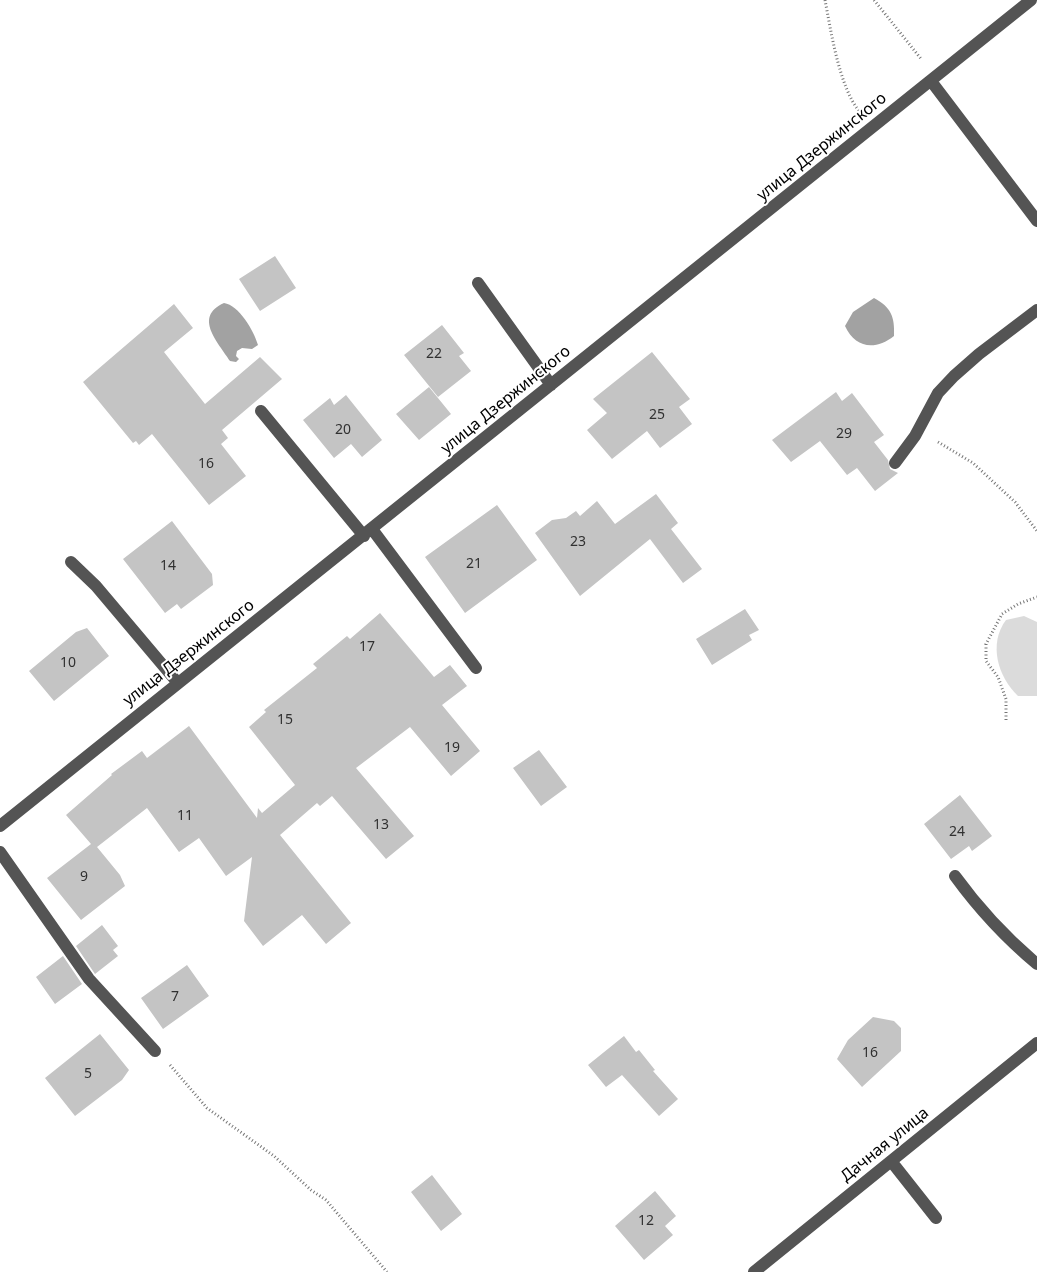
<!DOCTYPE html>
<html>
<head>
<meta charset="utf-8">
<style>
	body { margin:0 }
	canvas { display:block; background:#fff }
</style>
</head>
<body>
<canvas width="1037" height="1272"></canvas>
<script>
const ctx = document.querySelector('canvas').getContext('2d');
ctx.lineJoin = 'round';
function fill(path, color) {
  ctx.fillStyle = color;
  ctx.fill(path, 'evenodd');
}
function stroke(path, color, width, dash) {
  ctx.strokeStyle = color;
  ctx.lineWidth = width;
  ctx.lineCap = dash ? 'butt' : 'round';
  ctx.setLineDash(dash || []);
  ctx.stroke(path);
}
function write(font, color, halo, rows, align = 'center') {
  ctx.font = font + ' "Noto Sans",sans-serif';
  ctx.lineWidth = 4;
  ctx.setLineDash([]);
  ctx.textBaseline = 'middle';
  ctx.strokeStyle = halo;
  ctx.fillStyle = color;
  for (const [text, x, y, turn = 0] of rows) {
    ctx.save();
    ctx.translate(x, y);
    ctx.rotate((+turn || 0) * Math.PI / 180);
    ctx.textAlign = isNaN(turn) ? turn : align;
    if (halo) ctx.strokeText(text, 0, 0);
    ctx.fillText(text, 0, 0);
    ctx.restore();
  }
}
const green = new Path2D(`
	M 1024,616 L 1037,622 L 1037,696 L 1018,696 C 998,677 988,644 1006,620 Z`);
const water = new Path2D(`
	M 874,298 C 891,307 895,317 894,336 C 875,351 855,348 845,326 L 853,312 Z
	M 224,303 C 239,305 254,331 258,345 L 252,349 L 242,348 L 237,351 L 236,356 L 239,359 L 236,362 L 230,361 C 218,342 193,317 224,303 Z`);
const building = new Path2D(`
	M 275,256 L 296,288 L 260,311 L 239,279 Z
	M 174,304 L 193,328 L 164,352 L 205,404 L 260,357 L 282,379 L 222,430 L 228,438 L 221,444 L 246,476 L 209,505 L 152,434 L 139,445 L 136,441 L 133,443 L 83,382 Z
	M 442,325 L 464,353 L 459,356 L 471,371 L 438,397 L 404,355 Z
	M 652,352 L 690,399 L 679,407 L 692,424 L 660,448 L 647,431 L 612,459 L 587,430 L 607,413 L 593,399 Z
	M 429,387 L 451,414 L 419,440 L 396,414 Z
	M 836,392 L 842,401 L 852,393 L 884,435 L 874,442 L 888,460 L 890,469 L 898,473 L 875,491 L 857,468 L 847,475 L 820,441 L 791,462 L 772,440 Z
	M 346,395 L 382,440 L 362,457 L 351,444 L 334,458 L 303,420 L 330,398 L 334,405 Z
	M 656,494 L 678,523 L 671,529 L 702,569 L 683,583 L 650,539 L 580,596 L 535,533 L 552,520 L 566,518 L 576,511 L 580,516 L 597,501 L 615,524 Z
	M 497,505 L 537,560 L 465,613 L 425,557 Z
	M 172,521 L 212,574 L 213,585 L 181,609 L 177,604 L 165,613 L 123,559 Z
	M 745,609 L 759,630 L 749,635 L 752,640 L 712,665 L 696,639 Z
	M 380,613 L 434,677 L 450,665 L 467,686 L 442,705 L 480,751 L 451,776 L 410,727 L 356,768 L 414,836 L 386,859 L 332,796 L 320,806 L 317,803 L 280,835 L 351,923 L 326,944 L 302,915 L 263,946 L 244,921 L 252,857 L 226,876 L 199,838 L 179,852 L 147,808 L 97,847 L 120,875 L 125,886 L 81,920 L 47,878 L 91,844 L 66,815 L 112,775 L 111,774 L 142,751 L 147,758 L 189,726 L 257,818 L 258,808 L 262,813 L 295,785 L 249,727 L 266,712 L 264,710 L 317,668 L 313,664 L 347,636 L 350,639 Z
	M 87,628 L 109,656 L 54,701 L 29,671 L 76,632 Z
	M 539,750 L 567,787 L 541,806 L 513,768 Z
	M 960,795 L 992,836 L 972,851 L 969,846 L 951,859 L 924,824 Z
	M 102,925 L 118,946 L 113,950 L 118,956 L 95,974 L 76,946 Z
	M 63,956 L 82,984 L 55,1004 L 36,977 Z
	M 187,965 L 209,996 L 163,1029 L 141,998 Z
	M 873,1017 L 894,1021 L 901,1028 L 901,1051 L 862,1087 L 837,1059 L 848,1040 Z
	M 100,1034 L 129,1070 L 122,1080 L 75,1116 L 45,1078 Z
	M 624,1036 L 636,1052 L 639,1050 L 655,1070 L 653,1071 L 678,1099 L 659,1116 L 622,1075 L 606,1087 L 588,1065 Z
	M 432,1175 L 462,1214 L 441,1231 L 411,1192 Z
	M 655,1191 L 676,1216 L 665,1226 L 673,1235 L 644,1260 L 615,1226 Z`);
const path = new Path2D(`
	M 825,0 C 831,31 839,86 859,111
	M 874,0 L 922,60
	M 938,442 L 973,463 L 1015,502 L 1037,531
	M 1006,720 L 1006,699 L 998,677 L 986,661 L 986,644 L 1002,614 L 1018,604 L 1037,597
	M 170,1065 L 207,1108 L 274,1156 L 311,1190 L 326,1200 L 387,1272`);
const minor = new Path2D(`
	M 931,81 L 1037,221
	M 478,283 L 551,385
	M 261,411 L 364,536
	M 895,463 L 915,436 L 938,393 L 954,376 L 979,354 L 1037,310
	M 372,529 L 476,668
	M 71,562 L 96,586 L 177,682
	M 0,826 L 1031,0
	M 0,852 L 89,979 L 155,1051
	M 955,876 C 979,909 1006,938 1037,964
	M 891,1161 L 936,1218
	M 754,1272 L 1037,1043`);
const numberNames = [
	["22",434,354],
	["25",657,415],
	["20",343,430],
	["29",844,434],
	["16",206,464],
	["23",578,542],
	["21",474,564],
	["14",168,566],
	["17",367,647],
	["10",68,663],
	["15",285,720],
	["19",452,748],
	["11",185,816],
	["13",381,825],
	["24",957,832],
	["9",84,877],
	["7",175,997],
	["16",870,1053],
	["5",88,1074],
	["12",646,1221]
];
const streetNames = [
	["улица Дзержинского",822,147,-39],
	["улица Дзержинского",506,400,-39],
	["улица Дзержинского",189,653,-38],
	["Дачная улица",885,1145,-39]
];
fill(green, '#dbdbdb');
fill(water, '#a2a2a2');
fill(building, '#c4c4c4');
stroke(path, '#767676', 3, [1, 2.5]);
stroke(minor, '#545454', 12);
write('14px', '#313131', null, numberNames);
write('16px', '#000', '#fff', streetNames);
</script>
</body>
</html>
